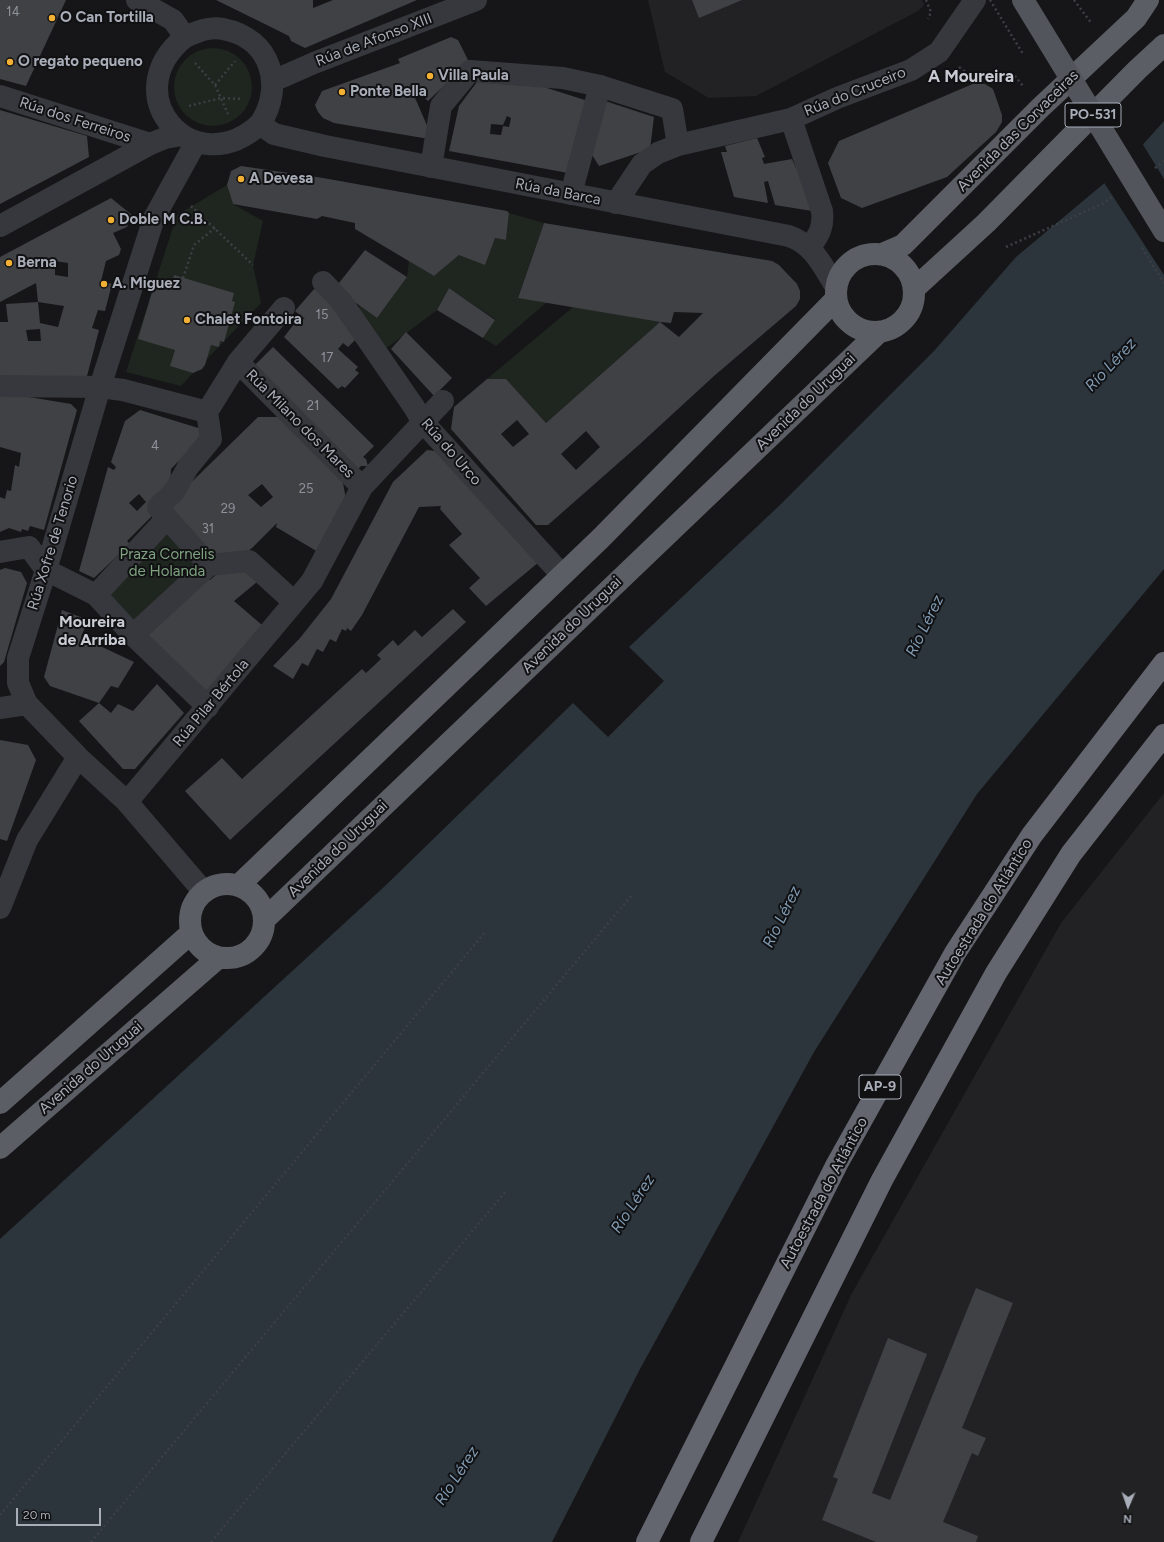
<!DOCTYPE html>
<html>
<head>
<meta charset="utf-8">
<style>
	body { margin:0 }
	#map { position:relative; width:1164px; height:1542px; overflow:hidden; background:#161618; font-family:Figtree,sans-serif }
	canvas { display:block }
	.north { position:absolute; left:1108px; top:1486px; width:40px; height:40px; -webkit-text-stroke:3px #111113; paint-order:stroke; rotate:182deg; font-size:11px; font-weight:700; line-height:16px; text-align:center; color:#a8adb8 }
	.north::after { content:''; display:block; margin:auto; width:14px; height:18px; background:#a8adb8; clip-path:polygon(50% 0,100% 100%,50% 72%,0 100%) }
	.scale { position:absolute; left:16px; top:1508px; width:85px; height:18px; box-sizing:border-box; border:2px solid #a8adb8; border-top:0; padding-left:5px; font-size:12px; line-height:14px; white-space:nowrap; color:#a8adb8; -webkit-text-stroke:3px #111113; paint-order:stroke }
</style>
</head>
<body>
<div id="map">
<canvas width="1164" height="1542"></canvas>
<div class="north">N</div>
<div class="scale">20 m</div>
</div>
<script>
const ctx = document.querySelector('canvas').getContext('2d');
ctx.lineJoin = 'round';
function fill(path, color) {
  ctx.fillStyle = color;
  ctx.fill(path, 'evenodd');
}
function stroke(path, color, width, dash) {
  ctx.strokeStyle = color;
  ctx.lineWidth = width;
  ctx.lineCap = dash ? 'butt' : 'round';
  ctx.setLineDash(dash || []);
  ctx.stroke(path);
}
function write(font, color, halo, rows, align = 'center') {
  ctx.font = font + ' Figtree,sans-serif';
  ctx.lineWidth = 4;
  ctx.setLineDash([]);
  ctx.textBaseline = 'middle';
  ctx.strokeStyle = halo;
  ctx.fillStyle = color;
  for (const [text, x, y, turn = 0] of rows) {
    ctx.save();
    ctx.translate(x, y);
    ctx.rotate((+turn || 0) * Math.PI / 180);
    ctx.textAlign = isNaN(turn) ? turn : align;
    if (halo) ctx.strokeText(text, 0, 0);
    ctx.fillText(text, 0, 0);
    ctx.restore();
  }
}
const built = new Path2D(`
	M 648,0 L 922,0 L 924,5 L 918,11 L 756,96 L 709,98 L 665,72 Z
	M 1164,793 L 1164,1542 L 738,1542 L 852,1293 L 1061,923 Z`);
const green = new Path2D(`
	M174 87a39 39 0 1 1 78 0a39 39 0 1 1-78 0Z
	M 227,185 L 233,204 L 263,221 L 253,265 L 261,303 L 207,359 L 202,369 L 193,373 L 181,386 L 126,372 L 177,215 Z
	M 509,213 L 544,223 L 518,297 L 547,302 L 496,346 L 483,338 L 495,319 L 449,288 L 437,310 L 380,353 L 354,313 L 360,306 L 377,318 L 407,277 L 409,261 L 434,276 L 459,255 L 495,238 L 506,240 Z
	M 573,307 L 660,322 L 546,423 L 506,379 L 487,379 Z
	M 167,518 L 209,565 L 133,635 L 96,595 Z`);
const water = new Path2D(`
	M 1164,121 L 1164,569 L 977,794 L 814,1052 L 640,1369 L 552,1542 L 0,1542 L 0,1239 L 385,886 L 573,703 L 608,737 L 664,681 L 629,647 L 780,505 L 934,351 L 1016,257 L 1120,170 Z`);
const pier = new Path2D(`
	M 1142,143 L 1164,179 L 1164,275 L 1103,181 L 1118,169 Z`);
const building = new Path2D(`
	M 0,0 L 66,0 L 26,86 L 0,79 Z
	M 216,0 L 313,0 L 313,8 L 333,0 L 417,0 L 305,48 L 291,41 L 289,36 Z
	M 692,0 L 742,0 L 699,18 Z
	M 451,37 L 458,40 L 469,62 L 428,101 L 417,90 L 412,91 L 429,130 L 429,139 L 334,123 L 323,118 L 318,112 L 315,105 L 322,91 L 400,63 L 398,59 Z
	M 477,82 L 544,87 L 588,101 L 568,173 L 449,151 L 459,106 ZM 507,116 L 511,118 L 509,127 L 503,126 L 501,135 L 490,134 L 491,124 L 503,125 Z
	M 975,83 L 985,84 L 993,89 L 1002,115 L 1002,122 L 996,132 L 947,177 L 862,208 L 841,198 L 828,163 L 839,141 Z
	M 605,101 L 654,117 L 650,149 L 599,166 L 589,150 Z
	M 0,110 L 87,136 L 89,157 L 0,204 Z
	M 757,138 L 765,157 L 762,158 L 764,164 L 792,159 L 796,168 L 799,167 L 812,211 L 775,205 L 768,181 L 764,182 L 768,203 L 734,197 L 721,152 L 727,152 L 725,146 Z
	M 241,166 L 323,178 L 507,211 L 509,213 L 506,240 L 495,238 L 485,265 L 459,255 L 434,276 L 355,229 L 355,223 L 322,216 L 317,219 L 233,204 L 227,185 L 231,171 Z
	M 111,198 L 132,215 L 127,227 L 113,233 L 121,249 L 119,255 L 106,261 L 101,281 L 112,284 L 105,311 L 98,310 L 92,328 L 99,330 L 87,376 L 0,377 L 0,322 L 8,322 L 6,304 L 38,302 L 36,283 L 0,302 L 0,257 ZM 55,261 L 68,263 L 68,277 L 55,275 ZM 38,302 L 64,306 L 58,327 L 40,323 ZM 40,329 L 41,341 L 28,341 L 26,330 Z
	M 544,223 L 772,261 L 779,265 L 797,284 L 800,291 L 800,299 L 796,306 L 714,376 L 640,444 L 548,525 L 536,525 L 451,429 L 454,407 L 487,379 L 506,379 L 546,423 L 660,322 L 679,337 L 703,313 L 674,312 L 671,323 L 660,322 L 518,298 ZM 517,420 L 529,434 L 513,447 L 501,434 ZM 586,431 L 600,447 L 576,470 L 561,454 Z
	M 365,250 L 407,277 L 377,318 L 335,288 Z
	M 174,275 L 234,293 L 232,301 L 235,302 L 224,342 L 220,341 L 219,347 L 211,345 L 205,365 L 202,369 L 193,373 L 170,366 L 175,350 L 138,339 L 153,289 L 159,288 L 161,281 L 172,284 Z
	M 449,288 L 495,320 L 483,338 L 437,310 Z
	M 314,289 L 329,298 L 358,337 L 348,347 L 343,343 L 338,349 L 358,367 L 355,370 L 359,373 L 345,388 L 342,386 L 338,389 L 284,337 L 298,319 L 305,319 L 295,311 Z
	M 406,332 L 452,378 L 434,396 L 391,349 Z
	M 273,347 L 374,446 L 363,457 L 366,459 L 368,466 L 361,466 L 356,471 L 253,367 Z
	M 0,394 L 11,397 L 11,394 L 71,404 L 77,410 L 44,530 L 30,526 L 28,531 L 22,529 L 21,532 L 9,528 L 0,532 L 0,497 L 5,499 L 7,490 L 11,491 L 15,465 L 19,467 L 21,453 L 0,447 Z
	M 140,410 L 208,431 L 171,469 L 170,489 L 155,513 L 127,541 L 130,544 L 94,578 L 79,571 L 108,467 L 114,470 L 116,467 L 111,462 L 125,421 ZM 139,494 L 146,502 L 137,511 L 129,503 Z
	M 258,417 L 282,417 L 342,478 L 346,499 L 318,552 L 276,527 L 277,523 L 252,548 L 238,558 L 216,562 L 164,509 ZM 262,484 L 273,497 L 261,507 L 248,495 Z
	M 427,450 L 435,451 L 539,562 L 486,606 L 469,588 L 480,578 L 449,545 L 462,534 L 440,509 L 441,506 L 419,507 L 362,615 L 351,631 L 347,628 L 346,631 L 342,629 L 336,642 L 330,639 L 323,652 L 317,649 L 308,666 L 302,663 L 293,679 L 273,666 L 300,638 L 331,599 L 393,482 Z
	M 226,566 L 248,571 L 257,582 L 234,601 L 262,625 L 208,692 L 143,633 L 204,576 L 210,580 Z
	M 5,568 L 21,572 L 27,583 L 4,662 L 0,666 L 0,570 Z
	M 453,609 L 466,622 L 230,840 L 185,791 L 222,758 L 242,779 L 362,669 L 366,673 L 381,659 L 377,655 L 393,640 L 398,646 L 415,630 L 422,637 Z
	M 62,610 L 88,620 L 81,637 L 134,662 L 118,688 L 111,686 L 99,703 L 111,713 L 118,704 L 133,711 L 157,684 L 184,713 L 135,769 L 123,769 L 79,721 L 99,703 L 50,686 L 44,677 Z
	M 0,740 L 28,745 L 36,760 L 7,841 L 0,839 Z
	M 976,1288 L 1013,1303 L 962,1428 L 986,1438 L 978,1456 L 972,1453 L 943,1522 L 978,1536 L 976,1542 L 876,1542 L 822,1520 L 838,1479 L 833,1477 L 888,1338 L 927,1354 L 872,1493 L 890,1500 Z`);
const path = new Path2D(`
	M 926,0 L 931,12 L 928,19
	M 1074,0 L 1092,24
	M 195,63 L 215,85 L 228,114
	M 959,67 C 981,85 988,80 1014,75 L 1024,87
	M 215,85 L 235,61
	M 189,106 L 221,98 L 243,99
	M 1155,168 L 1164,161
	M 191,206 L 253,265
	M 1006,247 L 1102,204 L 1113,196
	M 183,278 L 194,245 L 215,228
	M 0,1515 L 486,931
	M 91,1542 L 631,896
	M 211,1542 L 506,1191`);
const pedestrian = new Path2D(`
	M 185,37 C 197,32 210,26 223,29 C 271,38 285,86 260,124
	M 273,81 L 314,63 L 476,0
	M 0,96 L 150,144
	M 571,194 L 600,86
	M 323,282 L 341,301 L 414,407 L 423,422
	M 0,386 L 100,387
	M 167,518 L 209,565`);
const minor = new Path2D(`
	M 137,0 L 173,20 L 185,37 C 114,94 193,185 260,124 L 274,134 L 325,146 L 789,236 C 814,245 822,265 836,287
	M 791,119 L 822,211 C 824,227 819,235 810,247
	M 196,142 L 154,218 L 100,387 L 46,570 L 18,658 L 18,683 L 27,704 L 78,757 L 127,802 L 204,892
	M 431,167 L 441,106 L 470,71 L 563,78 L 600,86 L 672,109 L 678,145
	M 616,203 L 642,164 L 658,153 L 678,145 L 791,119 L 837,98 L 911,70 L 939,52 L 975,0
	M 0,226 L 150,144 L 165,138 L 182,135
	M 238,362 L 362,487
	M 100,387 L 123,390 L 207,412
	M 423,422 L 562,575
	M 0,552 L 29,547 L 46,570 L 96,595 L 133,635 L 208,707
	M 96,595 L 167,518 L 158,507 L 174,492 L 188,467 L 211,439 L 207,412 L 238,362 L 284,308
	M 133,635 L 209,565 L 249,561 L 294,602
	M 0,708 L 27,704
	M 127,802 L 312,581 L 362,487 L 443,401
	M 0,908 L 27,840 L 78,757`);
const trunk = new Path2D(`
	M836 293a39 39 0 1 1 78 0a39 39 0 1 1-78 0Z
	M 882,254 L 903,245 L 1040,108 L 1136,18 L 1148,0
	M 915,288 L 986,223 L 1137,70 L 1164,45
	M190 921a37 37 0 1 1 74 0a37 37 0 1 1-74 0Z
	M 239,885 L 601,538 L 836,299
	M 265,919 L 879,332
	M 0,1103 L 191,933
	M 0,1148 L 218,958`);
const motorway = new Path2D(`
	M 647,1542 L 837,1164 L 955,953 L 1032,835 L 1164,663
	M 701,1542 L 882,1180 L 996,973 L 1071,854 L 1164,735`);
const pathBridge = new Path2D(`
	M 990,0 L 1023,54
	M 1142,248 L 1164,283`);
const primaryBridge = new Path2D(`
	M 1023,0 L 1164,231`);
const markers = [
	[52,18,4,"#f2b134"],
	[10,62,4,"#f2b134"],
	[430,76,4,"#f2b134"],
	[342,92,4,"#f2b134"],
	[241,179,4,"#f2b134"],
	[111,220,4,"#f2b134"],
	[9,263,4,"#f2b134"],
	[104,284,4,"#f2b134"],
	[187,320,4,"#f2b134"]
];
const numberNames = [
	["14",13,12],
	["15",322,315],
	["17",327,358],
	["21",313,406],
	["4",155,446],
	["25",306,489],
	["29",228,509],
	["31",208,529]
];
const shields = [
	[1093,115,56],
	[880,1087,42]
];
const shieldNames = [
	["PO-531",1093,115],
	["AP-9",880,1087]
];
const poiNames = [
	["O Can Tortilla",60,18],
	["O regato pequeno",18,62],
	["Villa Paula",438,76],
	["Ponte Bella",350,92],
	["A Devesa",249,179],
	["Doble M C.B.",119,220],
	["Berna",17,263],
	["A. Miguez",112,284],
	["Chalet Fontoira",195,320]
];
const streetNames = [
	["Rúa de Afonso XIII",374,40,-21],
	["Rúa do Cruceiro",855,92,-22],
	["Rúa dos Ferreiros",75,120,18],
	["Avenida das Corvaceiras",1018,131,-45],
	["Rúa da Barca",558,192,11],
	["Avenida do Uruguai",806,402,-44],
	["Rúa Milano dos Mares",300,424,45],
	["Rúa do Urco",451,452,49],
	["Rúa Xofre de Tenorio",53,543,-73],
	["Avenida do Uruguai",572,625,-44],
	["Rúa Pilar Bértola",211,703,-50],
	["Avenida do Uruguai",338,849,-44],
	["Autoestrada do Atlántico",984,912,-58],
	["Avenida do Uruguai",91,1068,-41],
	["Autoestrada do Atlántico",824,1193,-62]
];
const parkNames = [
	["Praza Cornelis",167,555],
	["de Holanda",167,572]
];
const waterNames = [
	["Río Lérez",1111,365,-47],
	["Río Lérez",925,626,-64],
	["Río Lérez",782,917,-64],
	["Río Lérez",633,1204,-57],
	["Río Lérez",457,1476,-57]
];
const neighbourhoodNames = [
	["Moureira",92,622],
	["de Arriba",92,640]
];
const quarterNames = [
	["A Moureira",971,77]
];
fill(built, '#222225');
fill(green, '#1e261f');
fill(water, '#2c353c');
fill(pier, '#161618');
fill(building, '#404145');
stroke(path, '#3d3f44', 2.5, [2, 3]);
stroke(pedestrian, '#37383d', 22);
stroke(minor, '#37383d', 22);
stroke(trunk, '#5b5e65', 22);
stroke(motorway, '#63666e', 22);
stroke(pathBridge, '#3d3f44', 2.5, [2, 3]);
stroke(primaryBridge, '#53555c', 22);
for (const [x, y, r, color] of markers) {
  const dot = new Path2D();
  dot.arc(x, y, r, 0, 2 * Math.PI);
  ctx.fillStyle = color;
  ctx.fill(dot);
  stroke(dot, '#111113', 1.5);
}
write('13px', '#8e929b', null, numberNames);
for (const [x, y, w] of shields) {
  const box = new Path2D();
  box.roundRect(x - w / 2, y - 12, w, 24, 3);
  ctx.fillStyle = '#111113';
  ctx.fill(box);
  stroke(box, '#a8adb8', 1);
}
write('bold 14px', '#a8adb8', null, shieldNames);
write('bold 15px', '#a8adb8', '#111113', poiNames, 'left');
write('15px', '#a8adb8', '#111113', streetNames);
write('15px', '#7fa381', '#111113', parkNames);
write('italic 16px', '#7f9bb3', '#111113', waterNames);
write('bold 16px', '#c9ccd4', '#111113', neighbourhoodNames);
write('bold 17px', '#c9ccd4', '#111113', quarterNames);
</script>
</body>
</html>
